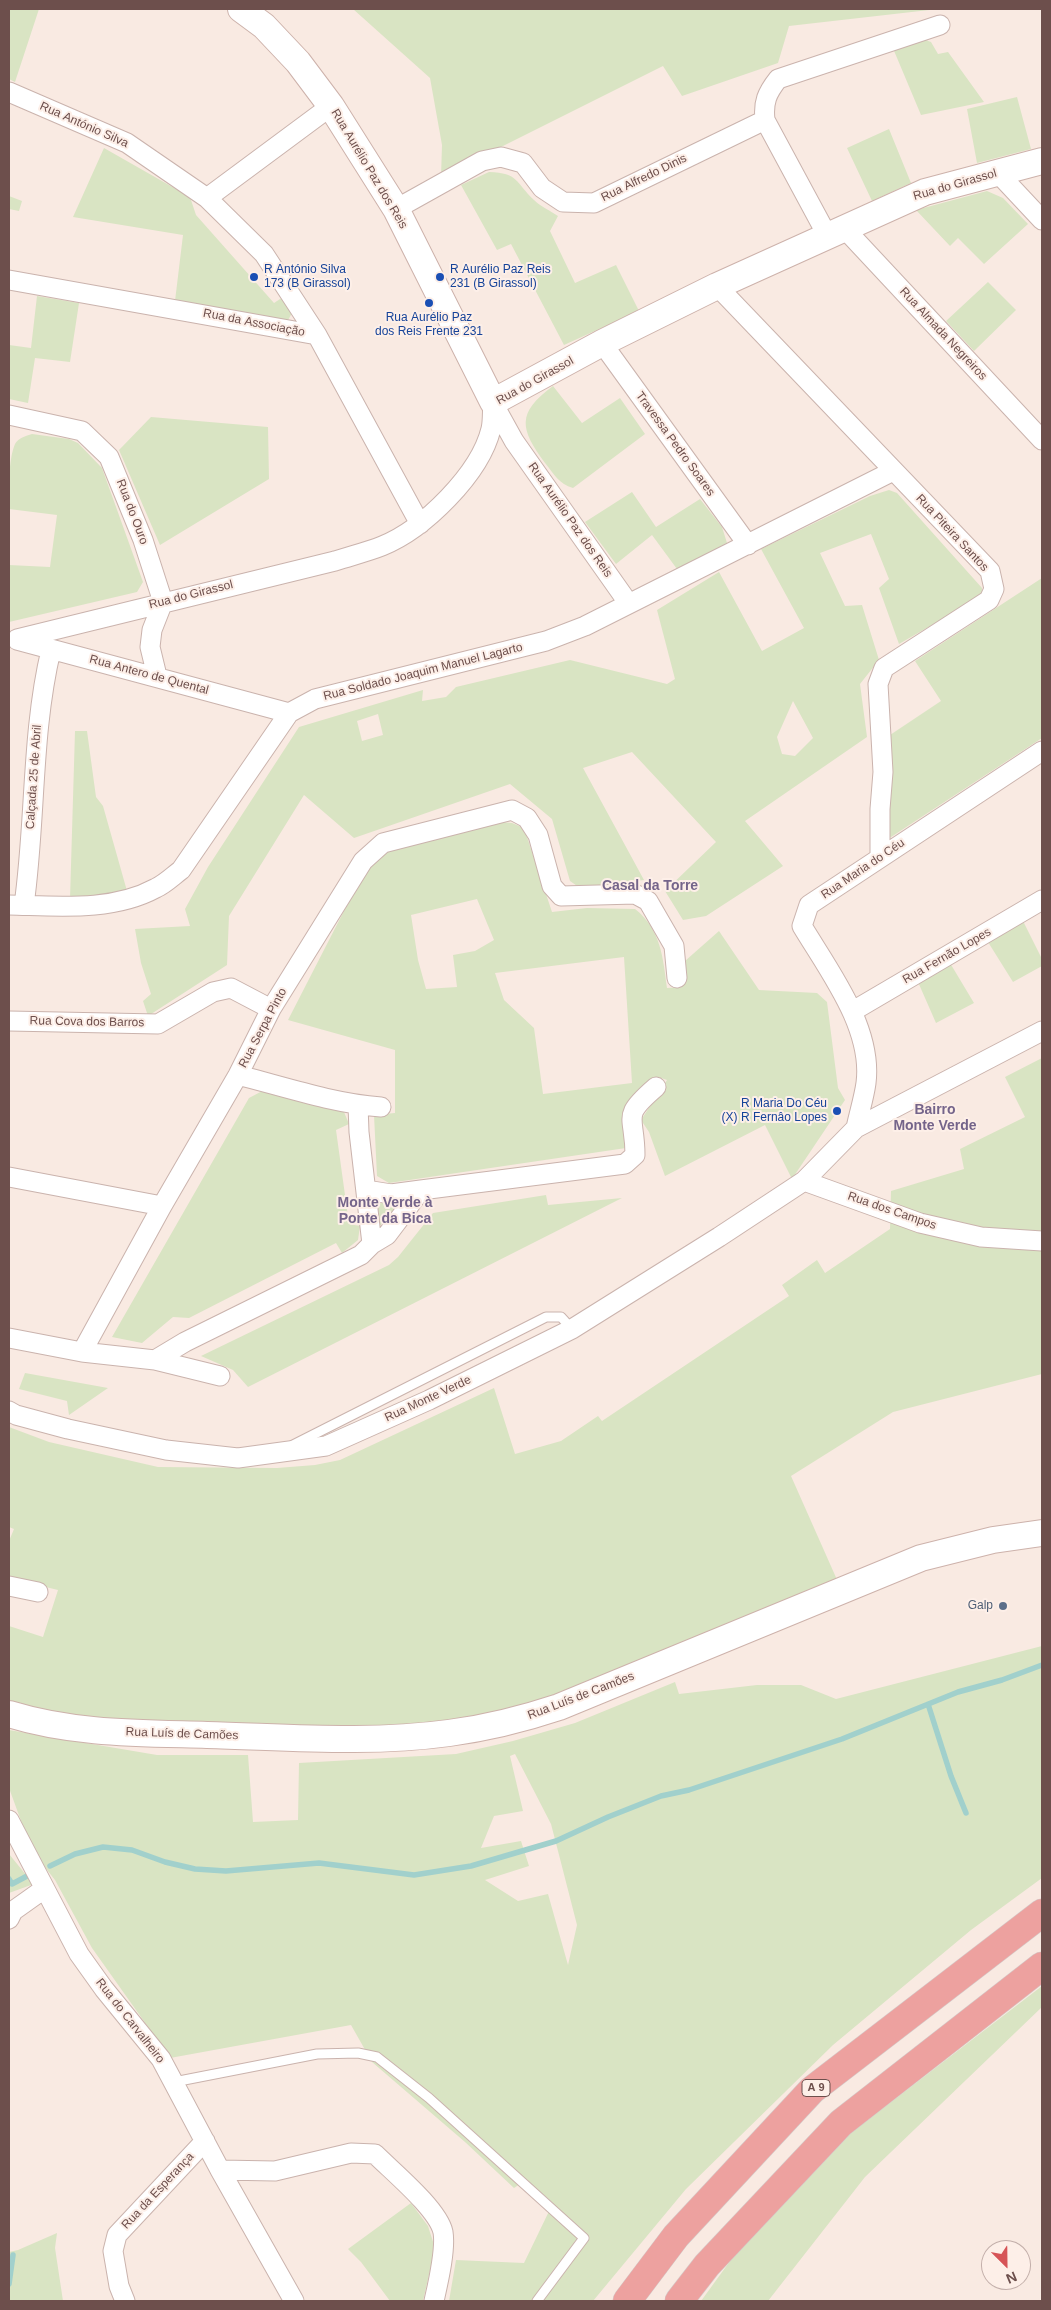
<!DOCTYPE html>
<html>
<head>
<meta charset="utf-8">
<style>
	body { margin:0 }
	#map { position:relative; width:1051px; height:2310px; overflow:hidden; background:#f9eae2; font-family:Helvetica,sans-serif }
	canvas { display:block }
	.frame { position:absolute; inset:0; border:10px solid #6d4f4c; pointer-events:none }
	.north { position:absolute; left:981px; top:2240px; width:50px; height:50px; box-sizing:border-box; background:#fdefe8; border:1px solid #c3afaa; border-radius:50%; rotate:157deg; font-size:14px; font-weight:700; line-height:20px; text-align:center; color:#6d4f4c }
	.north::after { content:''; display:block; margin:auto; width:18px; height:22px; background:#d65457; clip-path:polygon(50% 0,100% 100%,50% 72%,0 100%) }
</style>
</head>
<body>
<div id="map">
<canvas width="1051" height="2310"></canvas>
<div class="frame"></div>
<div class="north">N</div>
</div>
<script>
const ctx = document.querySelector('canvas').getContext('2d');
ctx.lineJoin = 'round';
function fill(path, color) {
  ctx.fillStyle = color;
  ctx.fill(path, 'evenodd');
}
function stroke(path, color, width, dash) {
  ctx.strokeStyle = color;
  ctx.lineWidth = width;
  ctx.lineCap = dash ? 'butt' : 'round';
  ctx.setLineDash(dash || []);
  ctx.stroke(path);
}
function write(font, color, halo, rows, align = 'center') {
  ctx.font = font + ' Helvetica,sans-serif';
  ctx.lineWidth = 4;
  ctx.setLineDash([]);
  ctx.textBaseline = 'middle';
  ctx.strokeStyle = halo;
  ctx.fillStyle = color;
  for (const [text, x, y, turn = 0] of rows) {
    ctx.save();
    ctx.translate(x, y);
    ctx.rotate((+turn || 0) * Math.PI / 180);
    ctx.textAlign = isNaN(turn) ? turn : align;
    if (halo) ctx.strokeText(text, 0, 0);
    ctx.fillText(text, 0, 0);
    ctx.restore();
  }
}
const green = new Path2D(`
	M 9,9 L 39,9 L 15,82 L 9,79 Z
	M 353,9 L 938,9 L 789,26 L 778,63 L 682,96 L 663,66 L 441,177 L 442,145 L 430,78 Z
	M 923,39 L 931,42 L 938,54 L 948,52 L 984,102 L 921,115 L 892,46 Z
	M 1017,97 L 1031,149 L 977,163 L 967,109 Z
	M 889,129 L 911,183 L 872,201 L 847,148 Z
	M 104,148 L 190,197 L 196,215 L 274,303 L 283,297 L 292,313 L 287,322 L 175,301 L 183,235 L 73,217 Z
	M 489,172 C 519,173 515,182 534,200 C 541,207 551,211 558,216 L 550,231 L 575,283 L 616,265 L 639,311 L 564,345 L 511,244 L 497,250 L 461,185 Z
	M 987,191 L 1003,198 L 1028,224 L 984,264 L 958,238 L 950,246 L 916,210 Z
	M 9,196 L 22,201 L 19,211 L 9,209 Z
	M 988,282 L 1016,310 L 974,351 L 946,321 Z
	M 37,296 L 79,303 L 70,362 L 35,358 L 28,403 L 9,399 L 9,345 L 31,348 Z
	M 553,386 L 582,423 L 620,398 L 645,434 L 573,488 C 559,484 554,474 545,463 C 520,429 516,413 553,386 Z
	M 151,417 L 268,427 L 269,479 L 160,545 L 119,450 Z
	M 32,434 L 69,439 L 78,443 L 102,468 L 143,582 L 137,592 L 9,622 L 9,565 L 50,567 L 57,515 L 9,509 C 9,492 8,460 15,444 C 18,438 26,436 32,434 Z
	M 889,490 L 897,493 L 982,588 L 982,596 L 899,644 L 879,588 L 889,579 L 871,534 L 820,553 L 845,606 L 862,605 L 879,660 L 860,684 L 867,737 L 745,821 L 783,866 L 706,916 L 683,920 L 665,891 L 716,842 L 632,752 L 583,768 L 644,880 L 580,888 L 570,881 L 552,819 L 510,784 L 354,838 L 304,795 L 229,916 L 227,965 L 148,1016 L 143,1001 L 151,994 L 141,963 L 135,929 L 190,926 L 185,909 L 208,867 L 299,727 L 423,690 L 422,701 L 446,697 L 456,687 L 570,660 L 667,684 L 675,679 L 657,610 L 719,572 L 762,651 L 804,628 L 761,549 L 870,496 ZM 793,701 L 813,738 L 795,756 L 782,754 L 777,737 ZM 378,714 L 383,735 L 362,741 L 357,721 Z
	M 632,492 L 656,527 L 700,499 L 722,527 L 727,543 L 689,565 L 677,569 L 652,535 L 616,564 L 585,522 Z
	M 1042,578 L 1042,738 L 888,839 L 890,735 L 941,701 L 915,661 Z
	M 75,731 L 87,731 L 96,797 L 103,806 L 127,891 L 70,899 Z
	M 499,822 L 512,823 L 524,828 L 552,912 L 587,908 L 635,909 C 661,929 663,958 667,988 L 682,987 L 685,961 L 719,931 L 759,990 L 817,993 L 827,1002 L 838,1088 L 845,1100 L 792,1179 L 765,1125 L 665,1176 L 649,1132 L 641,1120 L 667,1080 L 658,1077 L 626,1133 L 626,1148 L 389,1183 L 377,1176 L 374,1115 L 395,1113 L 395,1050 L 288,1020 L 365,870 L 383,854 L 404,846 ZM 477,899 L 494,940 L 475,951 L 453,955 L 457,987 L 426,989 L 418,960 L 411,915 ZM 624,957 L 632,1083 L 543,1094 L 534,1028 L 504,1000 L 495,973 Z
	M 1023,921 L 1042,959 L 1042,966 L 1013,982 L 988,942 Z
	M 950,963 L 974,1003 L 936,1023 L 918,982 Z
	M 1042,1058 L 1042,1374 L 893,1412 L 791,1476 L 838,1582 L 563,1694 L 503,1711 L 441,1723 L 379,1728 L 156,1726 L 37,1710 L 9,1701 L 9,1626 L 43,1637 L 58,1590 L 9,1578 L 9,1541 L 14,1529 L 9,1527 L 9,1427 L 49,1442 L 158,1467 L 277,1468 L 315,1465 L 340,1460 L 494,1388 L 515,1454 L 561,1441 L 598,1416 L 602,1421 L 789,1296 L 782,1285 L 817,1260 L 825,1273 L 890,1229 L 891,1191 L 964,1169 L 960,1149 L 1025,1117 L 1005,1077 Z
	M 268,1088 L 344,1112 L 349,1124 L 336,1130 L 349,1224 L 360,1226 L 358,1240 L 342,1253 L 336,1243 L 189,1318 L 173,1317 L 142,1343 L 112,1337 L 249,1098 Z
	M 546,1195 L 548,1205 L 622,1198 L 248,1387 L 233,1370 L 201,1356 L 389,1265 L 398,1257 L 433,1213 Z
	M 397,1201 L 400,1204 L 378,1228 L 375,1203 Z
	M 25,1373 L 108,1388 L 69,1415 L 67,1401 L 19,1389 Z
	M 1042,1646 L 1042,1878 L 971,1930 L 833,2045 L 686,2189 L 593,2301 L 449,2301 L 456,2260 L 524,2263 L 553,2203 L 526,2180 L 514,2188 L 465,2142 L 372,2062 L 351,2025 L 170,2058 L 92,1948 L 55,1880 L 32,1851 L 9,1788 L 9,1730 L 157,1755 L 248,1755 L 253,1822 L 298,1820 L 299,1763 L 456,1754 L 513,1741 L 575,1723 L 675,1682 L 679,1694 L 757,1685 L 801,1685 L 836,1699 ZM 515,1754 L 551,1824 L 558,1851 L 577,1925 L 568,1965 L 548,1894 L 518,1901 L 485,1880 L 529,1866 L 521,1841 L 481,1848 L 494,1816 L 523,1811 L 510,1756 Z
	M 9,1854 L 31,1881 L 31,1885 L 9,1893 Z
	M 1042,1986 L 1042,2007 L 865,2177 L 768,2301 L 701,2301 L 733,2257 L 852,2132 Z
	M 411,2203 L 428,2226 L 435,2248 L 423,2301 L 390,2301 L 361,2262 L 348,2249 Z
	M 57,2233 L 55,2248 L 63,2301 L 9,2301 L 9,2252 L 18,2250 Z`);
const stream = new Path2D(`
	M 928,1704 L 951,1776 L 966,1813
	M 50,1866 L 75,1854 L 103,1847 L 132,1850 L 165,1862 L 195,1869 L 226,1871 L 319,1863 L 414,1875 L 471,1866 L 556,1841 L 608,1817 L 661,1796 L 689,1790 L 842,1739 L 958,1692 L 1002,1680 L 1042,1665
	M 9,1879 L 12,1884 L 29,1875
	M 9,2284 L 13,2255`);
const lane = new Path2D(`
	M 293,1445 L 546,1317 L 561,1317 L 572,1329
	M 174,2082 L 317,2054 L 358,2053 L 377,2057 L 429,2098 L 584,2238 L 537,2301`);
const street = new Path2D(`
	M 9,92 L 127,143 L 207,198 L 264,254 L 317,335 L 420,524
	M 998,173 L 1042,220
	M 207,198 L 331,106
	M 396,209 L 482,161 L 501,157 L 523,163 L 542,188 L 563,202 L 594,203 L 765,120
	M 844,228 L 1042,440
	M 827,235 L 765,120 C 763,102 767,93 778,79 L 940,25
	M 9,280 L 317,335
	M 717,286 L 990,571 L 994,589 L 989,600 L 884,668 L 878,684 L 883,772 L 880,809 L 880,858
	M 602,343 L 748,545
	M 493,403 L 514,441 L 629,604
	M 9,415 L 82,431 L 109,457 L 143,540 L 163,602 L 152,630 L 150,647 L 157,676
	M 17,639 L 335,561 C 350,556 367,552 382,546 C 424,529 480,474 491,429 C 493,421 492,411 493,402
	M 17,640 L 289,713
	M 9,905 C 57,906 112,912 156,888 C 165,884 173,876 181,870 L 289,713 L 315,699 L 546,641 L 585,626 L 893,471
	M 24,905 C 36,820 31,734 51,650
	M 853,1011 L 1042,900
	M 9,1021 L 158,1024 L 213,992 L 231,988 L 271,1009
	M 238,1075 C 285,1087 332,1103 381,1107
	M 856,1128 C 859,1113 864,1098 866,1083 C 873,1028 829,971 802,926 L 809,905 L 1042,751
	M 9,1177 L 162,1206
	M 804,1181 L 920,1223 L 981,1237 L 1042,1241
	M 366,1190 L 391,1194 L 421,1190
	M 372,1244 L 387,1235 L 421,1190 L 625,1164 L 635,1155 C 635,1114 620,1118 656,1087
	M 9,1338 L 82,1352 L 155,1360 L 220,1376
	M 82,1352 L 162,1206 L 238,1075 L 271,1009 L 363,861 L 383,843 L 512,810 L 527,818 L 538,835 L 552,886 L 561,896 L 635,894 L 648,901 L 674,946 L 677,978
	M 155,1360 L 185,1342 L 361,1255 L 372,1244 L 359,1132 L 358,1105
	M 9,1411 L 16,1415 L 68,1429 L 166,1450 L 238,1458 L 326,1446 L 429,1400 L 572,1329 L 719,1237 L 804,1181 L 856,1128 L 1042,1031
	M 9,1586 L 38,1592
	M 9,1820 L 79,1954 L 104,1989 L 161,2059 L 220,2170 L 294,2301
	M 9,1919 L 13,1911 L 44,1889
	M 220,2170 L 275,2171 L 351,2153 L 375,2154 C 393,2172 438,2209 443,2232 C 446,2250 438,2283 434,2301
	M 125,2301 L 119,2286 L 113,2251 L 117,2235 L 205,2141`);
const secondary = new Path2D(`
	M 241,9 L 264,26 L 298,62 L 331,106 L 396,209 L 493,402 L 602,343 L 717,286 L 925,192 L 1042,161
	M 9,1714 C 74,1734 139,1733 207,1735 C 287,1737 369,1744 449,1733 C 487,1728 523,1719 559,1707 L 921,1558 L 993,1540 L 1042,1533`);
const highway = new Path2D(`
	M 627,2301 L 676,2236 L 812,2090 L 1042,1913
	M 679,2301 L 707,2265 L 841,2123 L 1042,1966`);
const markers = [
	[254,277,5,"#1a4fb4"],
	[440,277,5,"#1a4fb4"],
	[429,303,5,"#1a4fb4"],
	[837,1111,5,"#1a4fb4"],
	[1003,1606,5,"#5c6f8a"]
];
const shields = [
	[816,2088,28]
];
const shieldNames = [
	["A 9",816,2088]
];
const streetNames = [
	["Rua António Silva",84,125,24],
	["Rua Aurélio Paz dos Reis",369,169,59],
	["Rua Alfredo Dinis",644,178,-26],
	["Rua do Girassol",955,185,-16],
	["Rua da Associação",254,323,11],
	["Rua Almada Negreiros",943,334,47],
	["Rua do Girassol",535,381,-29],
	["Travessa Pedro Soares",675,444,54],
	["Rua do Ouro",132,512,69],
	["Rua Aurélio Paz dos Reis",570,520,55],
	["Rua Piteira Santos",952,533,47],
	["Rua do Girassol",191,595,-14],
	["Rua Soldado Joaquim Manuel Lagarto",423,672,-14],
	["Rua Antero de Quental",149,675,15],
	["Calçada 25 de Abril",34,777,-86],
	["Rua Maria do Céu",863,869,-34],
	["Rua Fernão Lopes",947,956,-30],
	["Rua Cova dos Barros",87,1022,1],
	["Rua Serpa Pinto",263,1028,-62],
	["Rua dos Campos",892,1211,19],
	["Rua Monte Verde",428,1399,-25],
	["Rua Luís de Camões",581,1696,-21],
	["Rua Luís de Camões",182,1734,2],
	["Rua do Carvalheiro",130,2021,52],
	["Rua da Esperança",158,2191,-47]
];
const transitNames = [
	["R António Silva",264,270],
	["173 (B Girassol)",264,284],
	["R Aurélio Paz Reis",450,270],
	["231 (B Girassol)",450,284],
	["Rua Aurélio Paz",429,318,"center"],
	["dos Reis Frente 231",429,332,"center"],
	["R Maria Do Céu",827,1104,"right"],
	["(X) R Fernâo Lopes",827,1118,"right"]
];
const serviceNames = [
	["Galp",993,1606]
];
const neighbourhoodNames = [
	["Casal da Torre",650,886],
	["Bairro",935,1110],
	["Monte Verde",935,1126],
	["Monte Verde à",385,1203],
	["Ponte da Bica",385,1219]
];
fill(green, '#d9e4c3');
stroke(stream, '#a1d0cc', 5.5);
stroke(lane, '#cab3ad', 11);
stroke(street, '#cab3ad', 21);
stroke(secondary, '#cdb2ab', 28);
stroke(highway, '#d3cac9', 29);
stroke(lane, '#fff', 9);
stroke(street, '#fff', 19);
stroke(secondary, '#fff', 26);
stroke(highway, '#eda19f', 28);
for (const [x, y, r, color] of markers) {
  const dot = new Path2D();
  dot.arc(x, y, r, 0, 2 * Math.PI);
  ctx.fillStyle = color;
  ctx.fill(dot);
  stroke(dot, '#fdefe8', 2);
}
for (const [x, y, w] of shields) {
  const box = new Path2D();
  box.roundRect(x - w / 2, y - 8.5, w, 17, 4);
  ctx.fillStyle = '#fdefe8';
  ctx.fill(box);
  stroke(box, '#6d4f4c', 1);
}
write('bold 11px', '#6d4f4c', null, shieldNames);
write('12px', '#6d4f4c', '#fdefe8', streetNames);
write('12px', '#164399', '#fdefe8', transitNames, 'left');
write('12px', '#4e5e75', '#fdefe8', serviceNames, 'right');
write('bold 14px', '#74648a', '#fdefe8', neighbourhoodNames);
</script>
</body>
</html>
